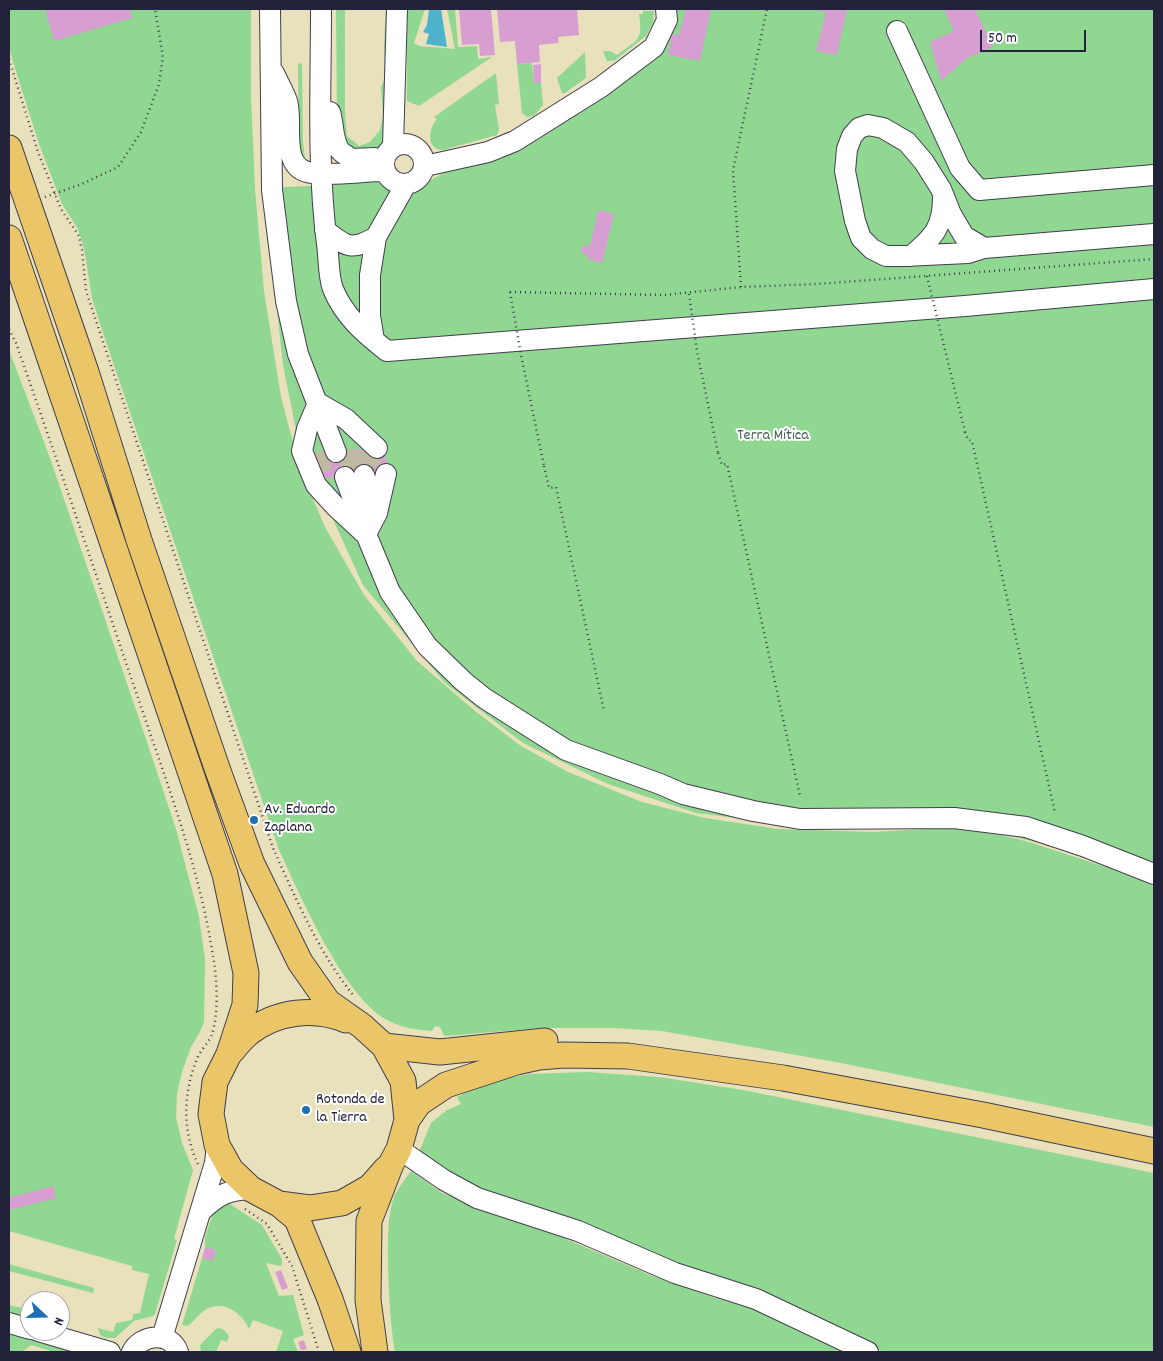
<!DOCTYPE html>
<html>
<head>
<meta charset="utf-8">
<style>
	body { margin:0 }
	#map { position:relative; width:1163px; height:1361px; overflow:hidden; background:#e9e0bc; font-family:Dekko,sans-serif }
	canvas { display:block }
	.frame { position:absolute; inset:0; border:10px solid #22223b; pointer-events:none }
	.north { position:absolute; left:20px; top:1291px; width:50px; height:50px; box-sizing:border-box; background:#fff; border:1px solid #a7a7b1; border-radius:50%; rotate:111deg; font-size:14px; font-weight:700; line-height:20px; text-align:center; color:#22223b }
	.north::after { content:''; display:block; margin:auto; width:18px; height:22px; background:#1f6fb2; clip-path:polygon(50% 0,100% 100%,50% 72%,0 100%) }
	.scale { position:absolute; left:980px; top:30px; width:106px; height:22px; box-sizing:border-box; border:2px solid #22223b; border-top:0; padding-left:6px; font-size:15px; line-height:18px; white-space:nowrap; color:#22223b; -webkit-text-stroke:4px #fff; paint-order:stroke }
</style>
</head>
<body>
<div id="map">
<canvas width="1163" height="1361"></canvas>
<div class="frame"></div>
<div class="north">N</div>
<div class="scale">50 m</div>
</div>
<script>
const ctx = document.querySelector('canvas').getContext('2d');
ctx.lineJoin = 'round';
function fill(path, color) {
  ctx.fillStyle = color;
  ctx.fill(path, 'evenodd');
}
function stroke(path, color, width, dash) {
  ctx.strokeStyle = color;
  ctx.lineWidth = width;
  ctx.lineCap = dash ? 'butt' : 'round';
  ctx.setLineDash(dash || []);
  ctx.stroke(path);
}
function write(font, color, halo, rows, align = 'center') {
  ctx.font = font + ' Dekko,sans-serif';
  ctx.lineWidth = 4;
  ctx.setLineDash([]);
  ctx.textBaseline = 'middle';
  ctx.strokeStyle = halo;
  ctx.fillStyle = color;
  for (const [text, x, y, turn = 0] of rows) {
    ctx.save();
    ctx.translate(x, y);
    ctx.rotate((+turn || 0) * Math.PI / 180);
    ctx.textAlign = isNaN(turn) ? turn : align;
    if (halo) ctx.strokeText(text, 0, 0);
    ctx.fillText(text, 0, 0);
    ctx.restore();
  }
}
const green = new Path2D(`
	M 9,9 L 251,9 L 251,97 L 255,189 L 264,291 L 281,397 L 300,469 L 325,527 L 364,595 L 417,661 L 475,711 L 521,746 L 568,772 L 642,802 L 705,818 L 778,829 L 872,832 L 948,828 L 993,833 L 1029,842 L 1115,870 L 1154,886 L 1154,1127 L 841,1063 L 662,1031 L 614,1028 L 542,1028 L 444,1036 L 440,1027 L 435,1026 L 432,1031 C 418,1030 403,1028 391,1022 C 345,1002 300,894 279,850 L 103,333 L 92,298 L 84,249 L 78,229 L 62,204 L 39,144 L 13,62 L 9,47 Z
	M 336,9 L 345,9 L 345,115 L 347,136 L 359,146 L 370,142 L 380,130 L 383,116 L 381,87 L 385,78 L 384,45 L 386,9 L 391,9 L 389,136 L 379,149 L 370,155 L 348,151 L 337,119 Z
	M 407,9 L 425,9 L 414,43 L 420,46 L 455,49 L 447,9 L 455,9 L 458,47 L 477,46 L 478,59 L 492,57 L 419,106 L 407,101 Z
	M 672,9 L 1154,9 L 1154,884 L 1129,872 L 1055,847 L 980,828 L 816,828 L 696,813 L 608,784 L 523,743 L 445,683 L 363,585 L 299,445 L 283,365 L 264,188 L 334,185 L 334,181 L 367,177 L 381,183 L 429,181 L 658,56 Z
	M 643,11 L 654,11 L 653,23 L 646,36 L 614,61 L 607,61 L 603,51 L 610,51 L 617,55 C 638,39 643,42 639,14 L 643,14 Z
	M 585,52 L 586,78 L 565,93 L 562,93 L 557,78 Z
	M 299,63 L 302,64 L 303,142 L 305,158 L 303,159 L 299,146 L 298,66 Z
	M 532,63 L 534,83 L 541,83 L 543,105 L 534,116 L 527,117 L 522,113 L 517,64 Z
	M 496,73 L 499,104 L 495,105 L 499,130 L 497,135 L 443,150 C 426,150 428,129 437,119 L 434,117 Z
	M 9,350 L 50,458 L 147,742 L 176,829 L 199,917 L 205,959 L 204,1022 L 200,1032 L 191,1047 L 182,1072 L 177,1094 L 176,1117 L 182,1143 L 193,1170 L 174,1239 L 177,1240 L 155,1314 L 153,1316 L 134,1321 L 115,1338 C 106,1338 100,1339 98,1328 L 113,1332 L 116,1323 L 132,1320 L 133,1314 L 140,1313 L 149,1274 L 132,1270 L 132,1266 L 9,1231 Z
	M 587,1072 L 659,1077 L 743,1090 L 1154,1173 L 1154,1352 L 884,1352 L 827,1324 L 487,1195 L 419,1152 L 431,1123 L 447,1110 L 461,1104 L 457,1097 L 488,1082 L 529,1074 Z
	M 411,1171 L 442,1193 L 487,1211 L 540,1228 L 648,1274 L 712,1297 L 769,1314 L 850,1352 L 395,1352 C 390,1324 389,1294 388,1265 C 388,1244 387,1223 392,1203 C 395,1191 404,1181 411,1171 Z
	M 227,1204 L 230,1204 L 262,1225 L 282,1259 L 282,1264 L 280,1266 L 266,1263 L 279,1296 L 293,1295 L 304,1335 L 293,1339 L 298,1352 L 276,1352 L 283,1331 L 253,1320 L 249,1329 C 242,1312 222,1299 205,1310 C 199,1314 194,1321 188,1326 L 182,1325 L 202,1258 L 214,1260 L 216,1250 L 205,1247 L 205,1237 L 212,1216 L 216,1210 Z
	M 9,1264 L 94,1288 L 93,1293 L 9,1271 Z
	M 9,1305 L 30,1310 L 30,1318 L 9,1312 Z
	M 220,1328 L 225,1331 L 229,1336 L 227,1342 L 221,1340 L 216,1352 L 201,1352 L 200,1345 L 216,1329 Z
	M 9,1332 L 66,1348 L 65,1352 L 54,1352 L 31,1345 L 22,1352 L 9,1352 Z`);
const water = new Path2D(`
	M 429,9 L 441,9 L 447,47 L 426,44 L 429,34 L 423,32 L 427,25 Z`);
const building = new Path2D(`
	M 45,9 L 130,9 L 132,18 L 54,41 Z
	M 459,9 L 491,9 L 495,55 L 480,56 L 479,44 L 462,45 Z
	M 497,9 L 577,9 L 579,35 L 558,37 L 559,43 L 539,45 L 540,62 L 517,64 L 515,41 L 500,42 Z
	M 686,9 L 711,9 L 700,61 L 668,55 L 672,34 L 679,35 Z
	M 812,9 L 847,9 L 837,55 L 816,51 L 826,13 Z
	M 944,9 L 975,9 L 993,47 L 967,58 L 941,81 L 930,42 L 954,31 Z
	M 541,64 L 541,83 L 534,83 L 533,65 Z
	M 598,210 L 614,214 L 602,263 L 587,259 L 588,255 L 581,253 L 583,245 L 590,246 Z
	M 382,448 L 391,473 L 317,479 L 306,454 Z
	M 53,1186 L 56,1198 L 9,1210 L 9,1198 Z
	M 205,1247 L 216,1250 L 214,1261 L 202,1258 Z
	M 281,1270 L 288,1288 L 282,1290 L 275,1272 Z
	M 304,1340 L 307,1349 L 301,1350 L 298,1342 Z`);
const minorTunnel = new Path2D(`
	M 366,449 L 375,475
	M 345,451 L 354,476
	M 316,453 L 325,478`);
const path = new Path2D(`
	M 9,59 L 38,152 L 61,209 L 79,236 L 82,250 L 86,291 L 273,848 C 295,897 320,955 354,996
	M 45,197 L 82,184 L 118,167 L 141,132 L 159,84 L 163,57 L 155,9
	M 741,287 L 733,170 L 767,9
	M 510,292 L 664,295 L 741,287 L 817,284 L 1154,259
	M 9,329 L 16,343 C 57,460 97,577 137,695 C 166,781 199,866 213,956 C 217,977 219,1014 212,1034 C 209,1043 200,1050 197,1059 C 183,1093 182,1131 198,1164
	M 965,432 L 968,440 L 972,441 L 1055,813
	M 718,453 L 722,465 L 727,464 L 800,796
	M 544,466 L 549,488 L 556,487 L 604,711
	M 245,1209 L 267,1224 L 292,1266 L 319,1352`);
const minor = new Path2D(`
	M 270,9 L 272,190 L 286,301 L 298,354 L 336,452
	M 321,9 C 321,87 317,166 327,244 C 329,257 328,276 333,289 C 344,316 364,333 387,351 L 965,306 L 1154,289
	M 897,31 L 960,168 L 979,190 L 1154,175
	M 274,73 C 278,82 284,92 287,101 C 294,123 278,169 312,173 C 336,176 362,171 385,171
	M 330,112 C 334,124 332,138 339,149 C 341,153 348,156 351,159 L 375,158
	M384 164a20 20 0 1 1 40 0a20 20 0 1 1-40 0Z
	M 393,146 L 397,9
	M 425,166 L 488,152 L 515,141 L 601,87 L 654,47 L 667,20 L 666,9
	M 325,230 C 346,247 352,251 376,237
	M 984,248 L 964,236 L 951,214 L 941,189 L 924,162 L 907,142 L 883,128 L 868,125 L 859,128 L 852,136 L 847,149 L 845,171 L 855,221 L 861,238 L 872,249 L 886,256 L 904,256 L 968,253 L 984,248 L 1154,234
	M 911,256 C 934,237 943,227 943,197
	M 374,340 L 370,316 L 370,275 L 376,237 L 406,184
	M 318,403 L 307,429 L 302,451 L 316,485 L 336,507 L 364,533
	M 318,403 L 346,419 L 377,448
	M 364,475 L 377,513
	M 345,477 L 366,534 L 390,592 L 427,646 L 463,681 L 484,698 L 566,750 L 660,784 L 683,794 L 753,811 L 800,819 L 954,818 L 1026,827 L 1083,846 L 1154,874
	M 366,534 L 377,513 L 386,474
	M 399,1149 L 444,1180 L 477,1198 L 578,1231 L 675,1273 L 756,1299 L 868,1352
	M 201,1211 C 218,1195 227,1190 251,1189
	M 9,1323 L 30,1329
	M 38,1331 L 110,1352
	M 162,1338 L 215,1163 L 217,1145
	M 132,1352 C 141,1334 171,1331 178,1352`);
const major = new Path2D(`
	M 9,148 L 86,372 L 139,540 L 217,768 L 252,864 L 300,962 L 328,1002 L 362,1026 L 384,1046 L 403,1081 L 407,1120
	M 9,238 L 225,874 L 246,973 L 245,1005 L 229,1054 L 215,1082 L 211,1114 L 217,1145 L 231,1170 L 251,1189 L 279,1204 L 297,1219 L 330,1299 L 348,1352
	M 384,1046 L 440,1052 L 545,1041
	M 231,1052 C 237,1045 243,1037 250,1032 C 277,1011 315,1007 346,1020
	M 279,1204 L 310,1208 L 342,1203 L 370,1187 L 386,1169
	M 375,1352 L 368,1300 L 369,1221 L 391,1164 L 399,1149 L 407,1120 L 419,1103 L 446,1085 L 516,1062 L 539,1057 L 564,1055 L 628,1056 L 783,1078 L 983,1115 L 1154,1151`);
const pathBridge = new Path2D(`
	M 927,276 L 965,432
	M 510,292 L 521,355 L 544,466
	M 689,294 L 697,351 L 718,453`);
const markers = [
	[254,820,5,"#1f6fb2"],
	[306,1110,5,"#1f6fb2"]
];
const parkNames = [
	["Terra Mítica",773,437]
];
const poiNames = [
	["Av. Eduardo",264,811],
	["Zaplana",264,829],
	["Rotonda de",316,1101],
	["la Tierra",316,1119]
];
fill(green, '#90d791');
fill(water, '#4db3cc');
fill(building, '#d79ed1');
stroke(minorTunnel, '#c1baa2', 20, [20, 10]);
stroke(minor, '#403e4e', 22);
stroke(major, '#403e4e', 27);
stroke(path, '#403e4e', 2.5, [1, 4]);
stroke(minor, '#fff', 20);
stroke(major, '#ebc669', 25);
stroke(pathBridge, '#403e4e', 2.5, [1, 4]);
for (const [x, y, r, color] of markers) {
  const dot = new Path2D();
  dot.arc(x, y, r, 0, 2 * Math.PI);
  ctx.fillStyle = color;
  ctx.fill(dot);
  stroke(dot, '#fff', 2);
}
write('16px', '#486159', '#fff', parkNames);
write('16px', '#22223b', '#fff', poiNames, 'left');
</script>
</body>
</html>
